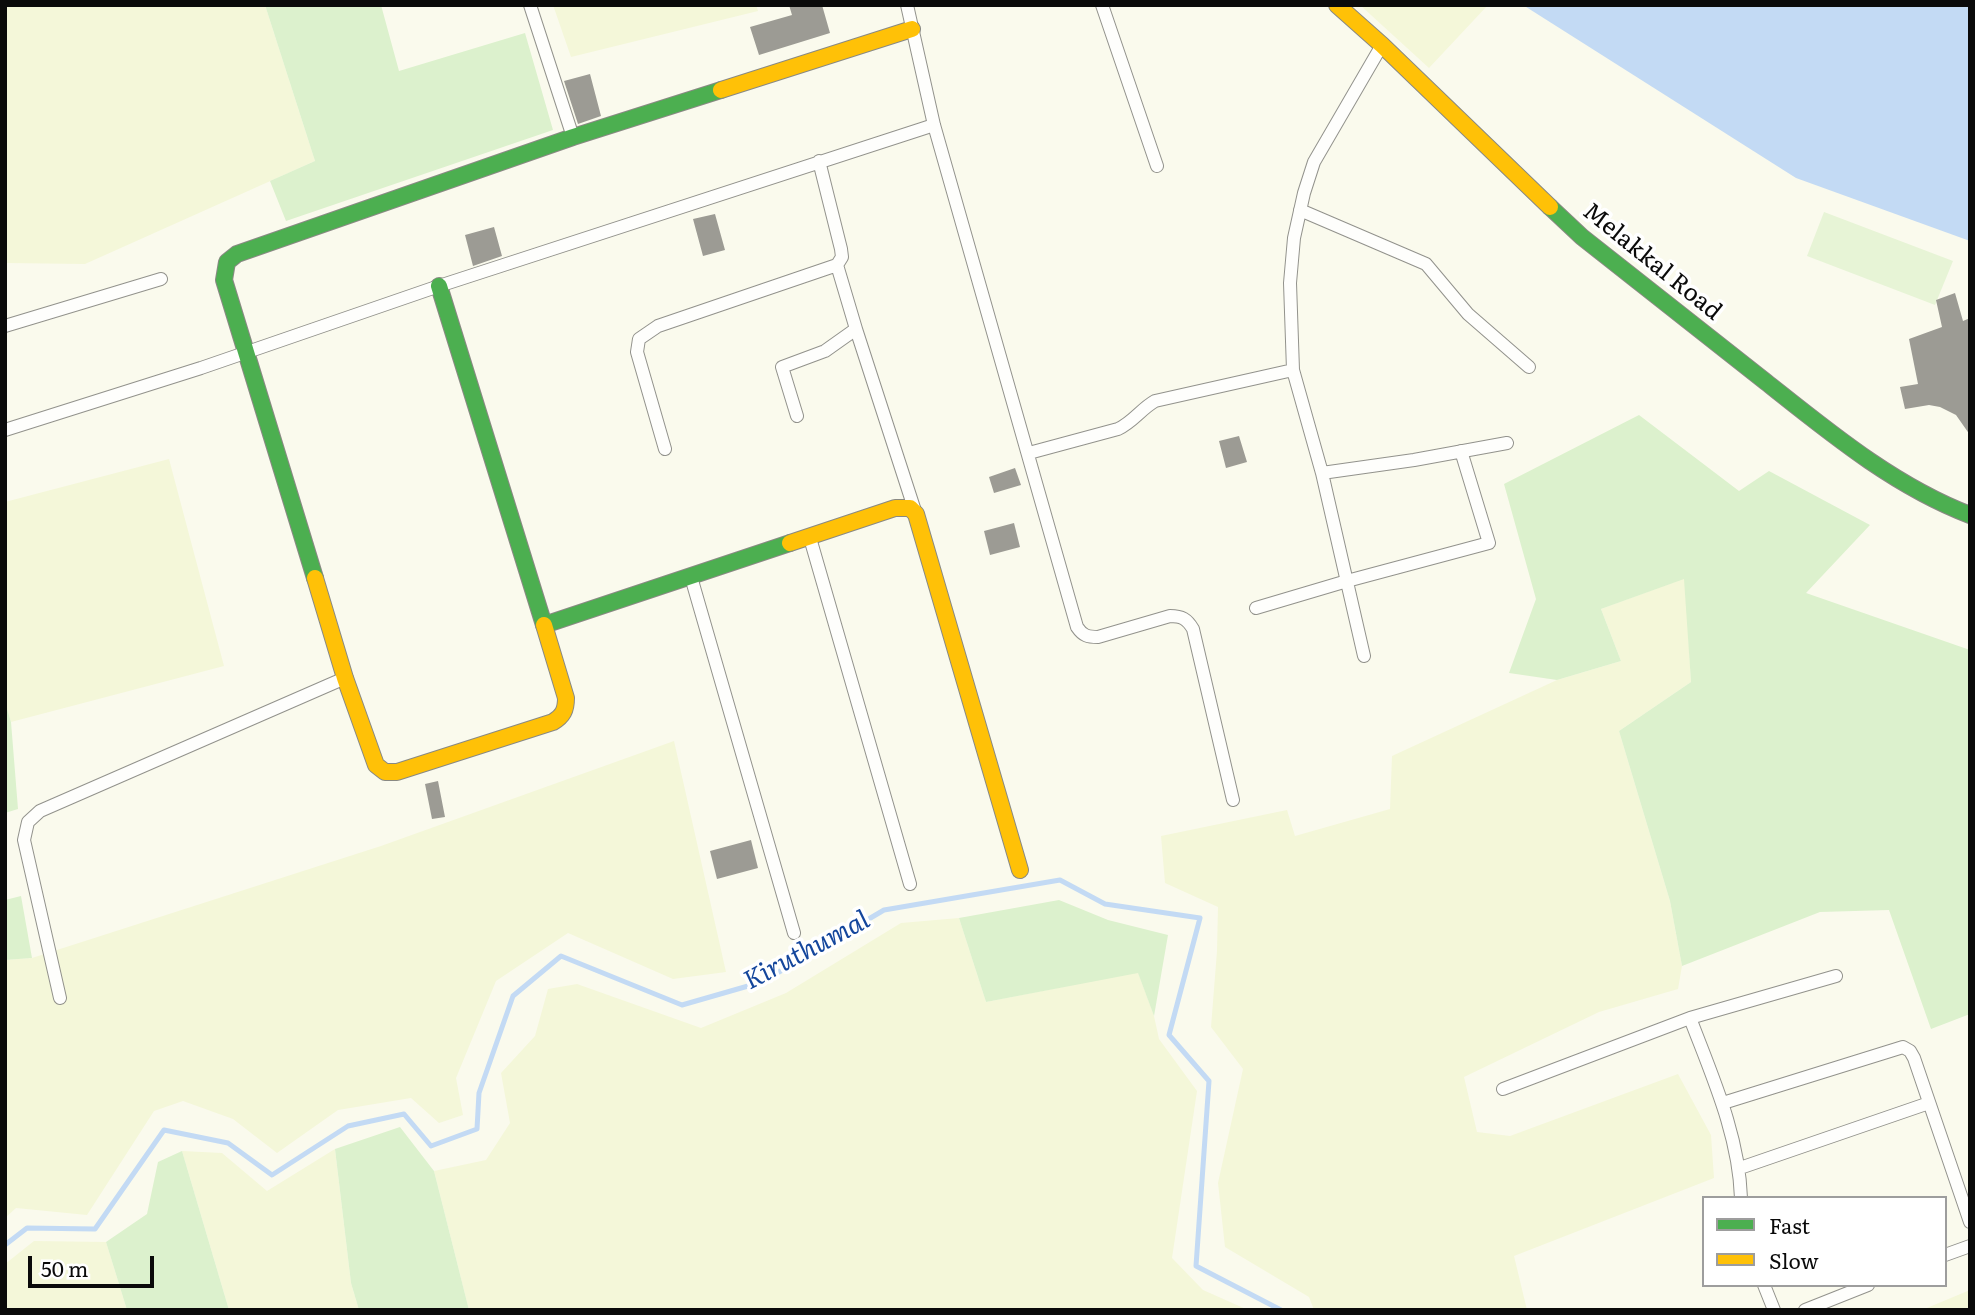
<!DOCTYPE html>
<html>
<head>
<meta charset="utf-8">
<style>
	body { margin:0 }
	#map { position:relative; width:1975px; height:1315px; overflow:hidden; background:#fafaed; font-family:Literata,serif }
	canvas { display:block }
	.frame { position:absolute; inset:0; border:7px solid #0a0a0a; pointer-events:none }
	.legend { position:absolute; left:1702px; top:1196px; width:245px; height:91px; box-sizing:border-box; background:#fff; border:2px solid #9d9d9d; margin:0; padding:9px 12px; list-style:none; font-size:21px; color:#0a0a0a }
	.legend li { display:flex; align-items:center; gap:14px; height:35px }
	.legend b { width:35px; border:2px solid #9d9d9d }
	.scale { position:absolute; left:28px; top:1256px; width:126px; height:32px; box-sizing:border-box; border:4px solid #0a0a0a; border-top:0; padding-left:9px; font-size:21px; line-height:24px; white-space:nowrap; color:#0a0a0a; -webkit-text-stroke:5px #fff; paint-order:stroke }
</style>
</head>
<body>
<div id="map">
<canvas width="1975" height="1315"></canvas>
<div class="frame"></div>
<ul class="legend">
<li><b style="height:9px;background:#4caf50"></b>Fast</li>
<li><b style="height:9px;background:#ffc107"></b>Slow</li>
</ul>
<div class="scale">50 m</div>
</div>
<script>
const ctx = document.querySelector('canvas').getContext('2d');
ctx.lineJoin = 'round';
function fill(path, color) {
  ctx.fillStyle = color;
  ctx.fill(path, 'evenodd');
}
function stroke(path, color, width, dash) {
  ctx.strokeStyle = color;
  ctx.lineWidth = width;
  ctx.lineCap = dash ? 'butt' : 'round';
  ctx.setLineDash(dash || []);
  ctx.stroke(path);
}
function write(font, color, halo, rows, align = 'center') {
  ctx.font = font + ' Literata,serif';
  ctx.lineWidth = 7;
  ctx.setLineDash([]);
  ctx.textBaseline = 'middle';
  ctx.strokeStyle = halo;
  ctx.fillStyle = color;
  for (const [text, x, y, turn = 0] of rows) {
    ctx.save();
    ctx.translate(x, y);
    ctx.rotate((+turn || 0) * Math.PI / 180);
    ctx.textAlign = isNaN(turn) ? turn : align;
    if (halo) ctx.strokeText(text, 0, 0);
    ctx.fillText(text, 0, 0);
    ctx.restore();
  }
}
const farmland = new Path2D(`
	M 5,5 L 265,5 L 315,161 L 85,264 L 5,263 Z
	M 553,5 L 756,5 L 758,11 L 571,57 Z
	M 1360,5 L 1488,5 L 1429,68 Z
	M 169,459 L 224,666 L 11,722 L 5,702 L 5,502 Z
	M 1685,578 L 1691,682 L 1619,731 L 1670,901 L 1682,966 L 1678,989 L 1599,1012 L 1464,1077 L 1477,1132 L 1510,1136 L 1678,1074 L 1711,1135 L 1714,1178 L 1514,1256 L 1527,1310 L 1314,1310 L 1309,1297 L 1225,1247 L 1218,1183 L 1243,1069 L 1211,1027 L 1217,951 L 1218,907 L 1165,883 L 1161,836 L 1287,810 L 1295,836 L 1390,809 L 1392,756 L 1557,680 L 1621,661 L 1601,609 Z
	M 674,741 L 726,972 L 673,979 L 568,933 L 496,981 L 456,1078 L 463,1115 L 439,1123 L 411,1098 L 338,1110 L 277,1153 L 233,1119 L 183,1101 L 154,1111 L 87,1215 L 16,1208 L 5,1218 L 5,960 L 32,958 L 381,846 Z
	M 959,918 L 986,1002 L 1138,972 L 1154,1016 L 1159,1039 L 1197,1091 L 1172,1258 L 1203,1290 L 1248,1310 L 469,1310 L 434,1171 L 486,1160 L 510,1123 L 501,1073 L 535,1036 L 548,989 L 577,984 L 701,1028 L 786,993 L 901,923 Z
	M 335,1149 L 351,1283 L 359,1310 L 229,1310 L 182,1151 L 222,1153 L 267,1191 Z
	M 34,1241 L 106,1242 L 127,1310 L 5,1310 L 5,1264 Z
	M 1970,1290 L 1970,1310 L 1922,1310 Z`);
const green = new Path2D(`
	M 265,5 L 381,5 L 399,71 L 525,33 L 553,130 L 286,221 L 270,181 L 315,161 Z
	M 1639,415 L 1739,491 L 1769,471 L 1870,525 L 1806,593 L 1970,650 L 1970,1014 L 1931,1029 L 1889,910 L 1820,912 L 1682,966 L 1670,901 L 1619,731 L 1691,682 L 1684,579 L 1601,609 L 1621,661 L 1557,680 L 1509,673 L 1536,599 L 1504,484 Z
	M 5,702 L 11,722 L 18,809 L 5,813 Z
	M 21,896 L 32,958 L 5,960 L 5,900 Z
	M 1059,900 L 1108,920 L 1168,935 L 1154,1016 L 1138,973 L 986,1002 L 959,918 Z
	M 400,1127 L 434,1171 L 469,1310 L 359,1310 L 351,1283 L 335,1149 Z
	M 182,1151 L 229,1310 L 127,1310 L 106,1242 L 147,1214 L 158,1162 Z`);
const pitch = new Path2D(`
	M 1824,212 L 1953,261 L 1935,305 L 1807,256 Z`);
const water = new Path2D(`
	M 1523,5 L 1970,5 L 1970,241 L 1796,178 Z`);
const stream = new Path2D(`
	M 5,1245 L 27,1228 L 95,1229 L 164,1130 L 228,1143 L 272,1175 L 348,1126 L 404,1114 L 431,1146 L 477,1129 L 479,1093 L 513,996 L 561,956 L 682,1005 L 762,982 L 884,910 L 1060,880 L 1105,904 L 1200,918 L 1169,1035 L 1209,1081 L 1196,1266 L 1281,1310`);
const building = new Path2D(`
	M 789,5 L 822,5 L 830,33 L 759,55 L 750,27 L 792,15 Z
	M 590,74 L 601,116 L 578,124 L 564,81 Z
	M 715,214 L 725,250 L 703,256 L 693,219 Z
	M 494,227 L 502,256 L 473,266 L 465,235 Z
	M 1955,293 L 1963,321 L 1970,318 L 1970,435 L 1956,415 L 1940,407 L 1929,405 L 1905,409 L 1900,387 L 1918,384 L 1909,339 L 1942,327 L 1936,300 Z
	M 1239,436 L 1247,462 L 1226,468 L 1219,441 Z
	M 1015,468 L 1021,485 L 994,493 L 989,477 Z
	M 1014,523 L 1020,547 L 990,555 L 984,531 Z
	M 438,781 L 445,817 L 432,819 L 425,784 Z
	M 751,840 L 758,868 L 717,879 L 710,851 Z`);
const street = new Path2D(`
	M 530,5 L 573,137
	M 907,5 L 934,125 L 1077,627 C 1083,636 1088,637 1098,637 L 1170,616 C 1182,616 1187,619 1193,629 L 1233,800
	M 1102,5 L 1157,166
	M 1300,210 L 1426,264 L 1468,314 L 1529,367
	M 5,326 L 161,279
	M 856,329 L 916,514
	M 797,416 L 782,367 L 825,351 L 856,329 L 837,265
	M 5,430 L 201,368 L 439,286 L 934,125
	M 665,449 L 637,352 L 639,339 L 658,326 L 837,265 L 842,257 L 841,249 L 819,161
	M 1029,453 L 1118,429 C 1133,422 1141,409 1155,401 L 1293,370
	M 1322,473 L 1414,460 L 1507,443
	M 810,538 L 910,884
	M 691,577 L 794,933
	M 1256,608 L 1347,581 L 1489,543 L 1461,451
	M 1364,656 L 1322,473 L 1293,370 L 1290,283 L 1294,238 L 1304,193 L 1314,162 L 1382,45
	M 60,998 L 24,840 L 28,822 L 40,811 L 345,678
	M 1690,1018 C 1712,1076 1739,1135 1741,1198
	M 1503,1089 L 1690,1018 L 1836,976
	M 1723,1103 L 1903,1047 L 1910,1051 L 1914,1058 L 1970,1222
	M 1740,1168 L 1929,1103
	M 1945,1255 L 1970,1246
	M 1764,1285 L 1774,1310
	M 1805,1310 L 1868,1285`);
const fast = new Path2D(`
	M 1550,207 L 1582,237 C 1643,285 1705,334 1766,382 C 1829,432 1894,486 1970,515
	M 439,286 L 544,625 L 790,543
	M 315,578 L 224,280 L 227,262 L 237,254 L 573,137 L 721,90`);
const slow = new Path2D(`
	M 1337,5 L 1382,45 L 1550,207
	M 721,90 L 912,29
	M 790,543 L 895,508 L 910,508 L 916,514 L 1020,870
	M 315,578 L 345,678 L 376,765 L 385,772 L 397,772 L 553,722 C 563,716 566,710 566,698 L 544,625`);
const streetNames = [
	["Melakkal Road",1652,262,39]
];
const waterNames = [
	["Kiruthumal",807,951,-28]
];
fill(farmland, '#f4f7d9');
fill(green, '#dcf1cd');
fill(pitch, '#e7f4d6');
fill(water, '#c3daf4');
stroke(stream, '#c3daf4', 5);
fill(building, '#9c9b94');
stroke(street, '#92928c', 14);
stroke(fast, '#898983', 18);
stroke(slow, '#898983', 18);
stroke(street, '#fefefc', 12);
stroke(fast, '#4caf50', 16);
stroke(slow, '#ffc107', 16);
write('24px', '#0a0a0a', '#fff', streetNames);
write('italic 26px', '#14469c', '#fff', waterNames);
</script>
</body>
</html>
